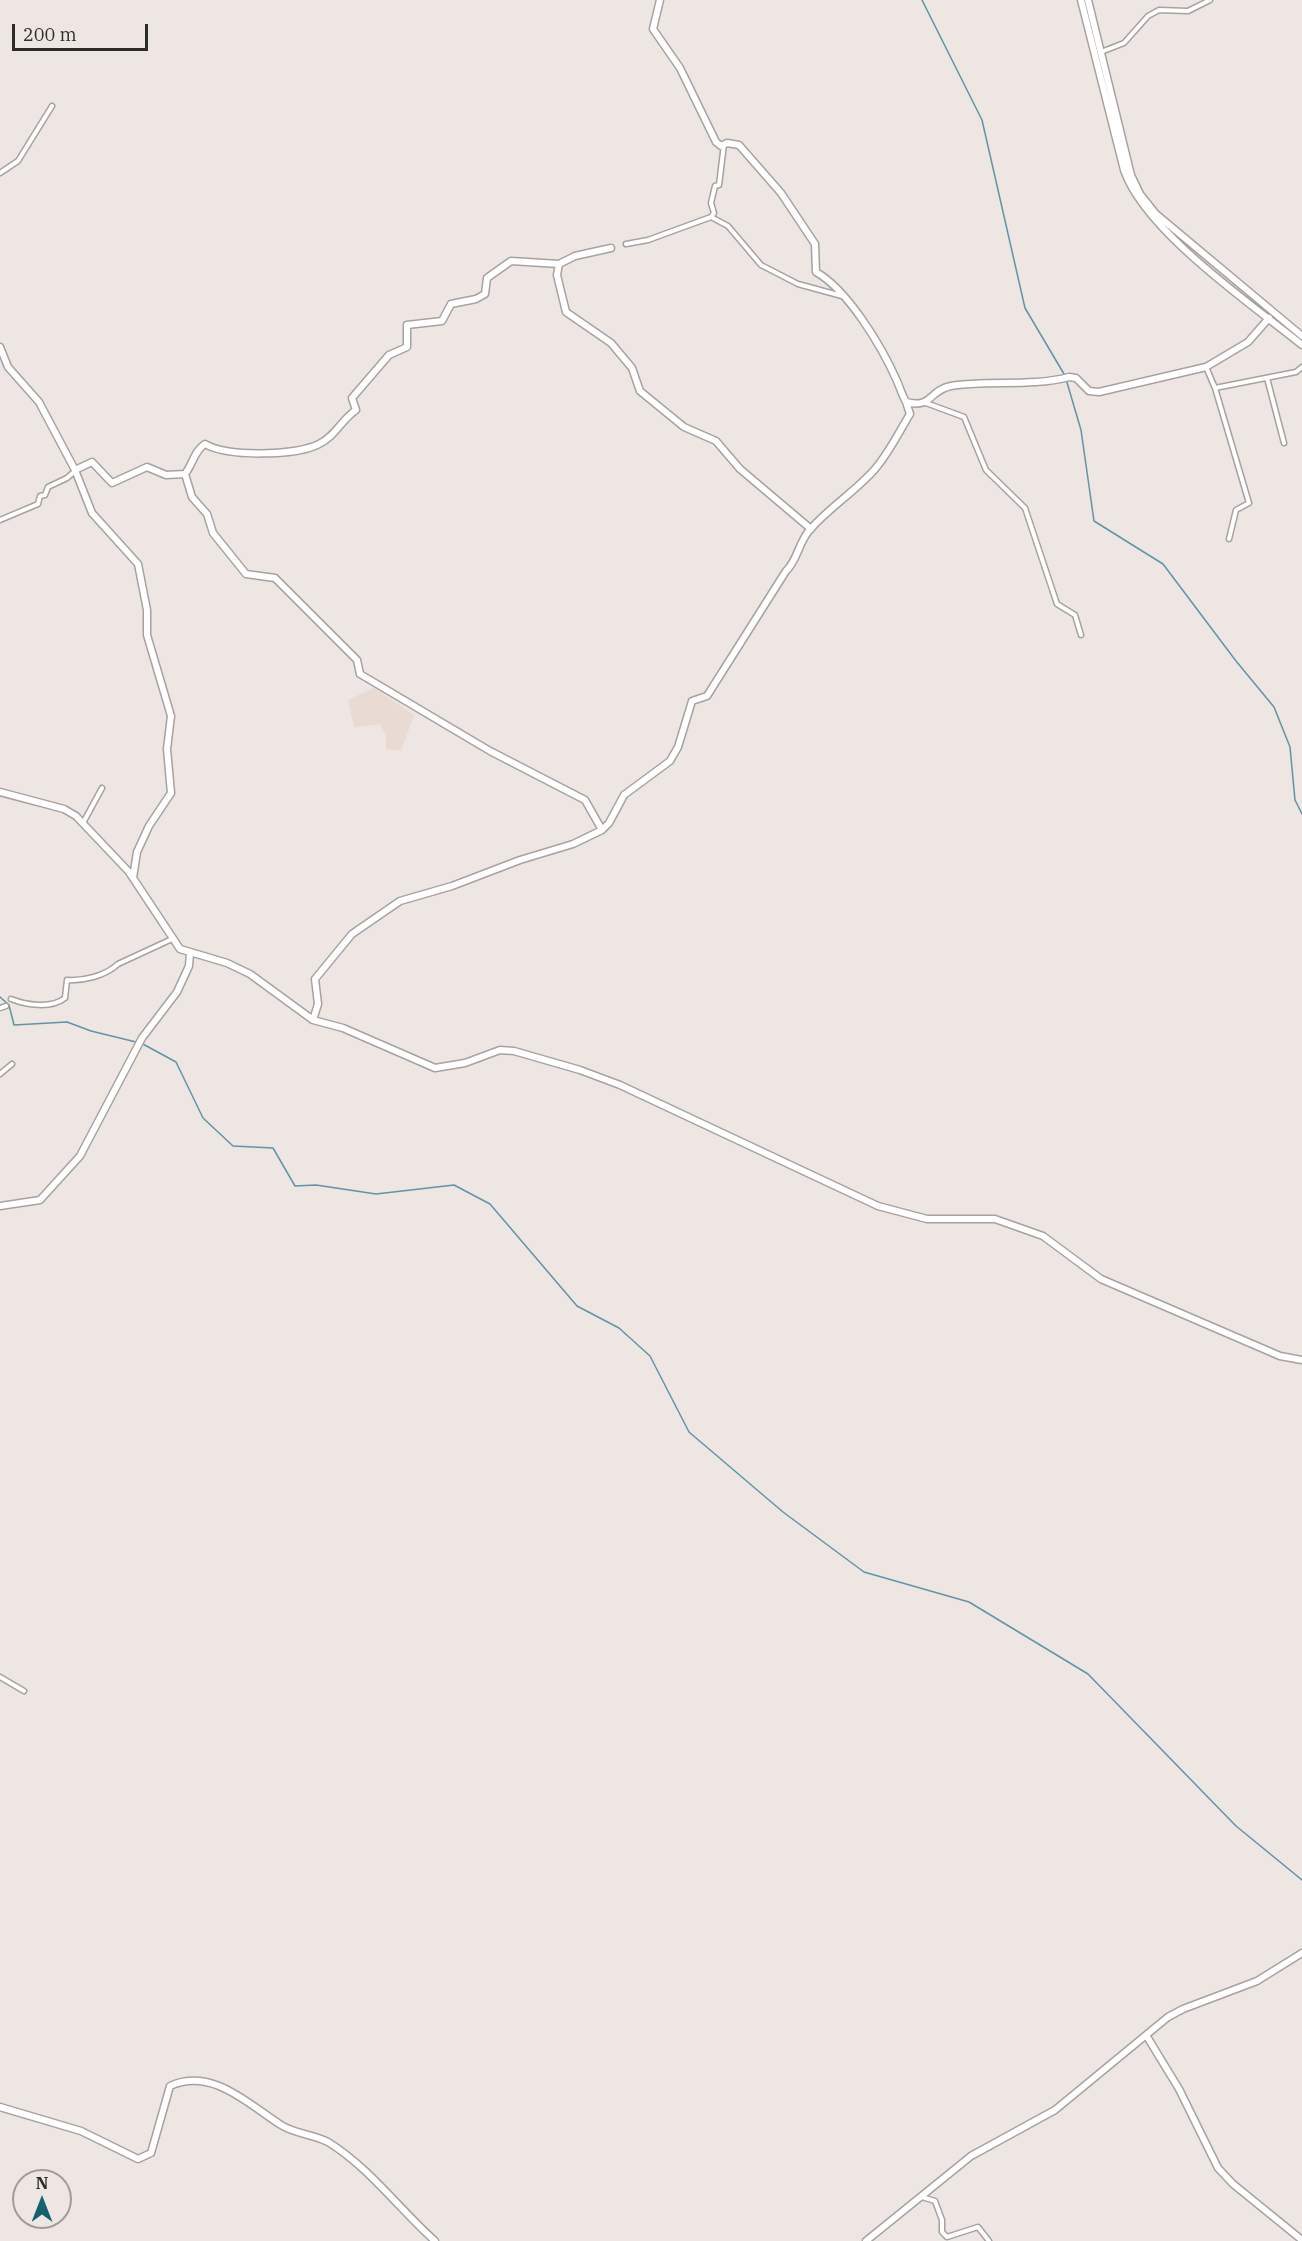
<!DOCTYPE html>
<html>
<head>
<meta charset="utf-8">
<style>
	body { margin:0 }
	#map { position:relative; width:1302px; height:2241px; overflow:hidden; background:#ede6e2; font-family:"IBM Plex Serif",serif }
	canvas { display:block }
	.north { position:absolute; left:12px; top:2169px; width:60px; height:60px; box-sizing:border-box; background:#ede6e2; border:2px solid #a19c99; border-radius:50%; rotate:0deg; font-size:16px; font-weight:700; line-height:24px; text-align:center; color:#2e2c2b }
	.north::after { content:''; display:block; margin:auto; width:21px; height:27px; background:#16616e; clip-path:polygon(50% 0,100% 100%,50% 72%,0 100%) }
	.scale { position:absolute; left:12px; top:24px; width:136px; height:27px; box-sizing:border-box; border:3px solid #2e2c2b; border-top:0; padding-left:8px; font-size:18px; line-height:21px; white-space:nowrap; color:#2e2c2b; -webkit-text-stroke:4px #ede6e2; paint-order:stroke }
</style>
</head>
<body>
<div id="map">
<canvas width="1302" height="2241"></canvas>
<div class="north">N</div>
<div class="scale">200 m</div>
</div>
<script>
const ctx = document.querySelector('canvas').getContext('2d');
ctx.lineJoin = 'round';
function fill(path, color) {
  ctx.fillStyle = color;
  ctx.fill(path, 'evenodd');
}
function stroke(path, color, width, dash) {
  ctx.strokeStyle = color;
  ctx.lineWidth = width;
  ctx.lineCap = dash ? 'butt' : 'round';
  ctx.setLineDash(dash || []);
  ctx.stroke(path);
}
const built = new Path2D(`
	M 374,688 L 414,715 L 401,751 L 386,749 L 386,735 L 380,724 L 354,727 L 348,700 Z`);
const stream = new Path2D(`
	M 922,0 L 982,120 L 1025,308 L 1064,374
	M 1066,379 L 1081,430 L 1094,521 L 1163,564 L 1236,661 L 1274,707 L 1290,747 L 1295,800 L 1302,814
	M 0,997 L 9,1005 L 14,1025 L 67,1022 L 91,1031 L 136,1042
	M 141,1043 L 176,1062 L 203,1118 L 233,1146 L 273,1148 L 295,1186 L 316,1185 L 376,1194 L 454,1185 L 490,1204 L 577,1306 L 619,1328 L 650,1356 L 689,1432 L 783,1512 L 864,1572 L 969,1602 L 1088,1674 L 1236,1826 L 1302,1880`);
const street = new Path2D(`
	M 1101,52 L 1124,43 L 1148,16 L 1159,10 L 1188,11 L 1210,0
	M 0,173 L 18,161 L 52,106
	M 711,217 L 714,213 L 711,203 L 715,186 L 719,185 L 724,144
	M 626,244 L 648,240 L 711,217 L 728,226 L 761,265 L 798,284 L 842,296
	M 1206,367 L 1215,388 L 1249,503 L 1236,510 L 1229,539
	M 1267,378 L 1284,443
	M 1215,388 L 1296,372 L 1302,367
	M 926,403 L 964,417 L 986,470 L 1025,508 L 1057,604 L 1075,615 L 1081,635
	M 0,520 L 38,504 L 40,496 L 45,495 L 48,487 L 67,478 L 75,471
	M 83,823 L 102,788
	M 11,999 C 26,1005 51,1009 65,998 L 67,980 C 84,981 105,976 118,964 L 172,939
	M 0,1008 L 6,1006
	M 0,1074 L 12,1064
	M 0,1677 L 24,1691
	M 922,2197 L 935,2201 L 942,2220 L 942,2232 L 947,2237 L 978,2227 L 989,2241`);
const secondary = new Path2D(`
	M 660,0 L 653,29 L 680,68 L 716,142 L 721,146 L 727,143 L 739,145 L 781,193 L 815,244 L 816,272 C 848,290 882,347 897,381 C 900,388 902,395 906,402 C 932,409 929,390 951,386 C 990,380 1031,387 1069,377 L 1076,378 L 1089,391 L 1099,392 L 1206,367 L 1248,342 L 1269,318
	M 1081,0 L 1124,170 C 1145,231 1250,303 1302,345
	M 1088,0 L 1131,175 L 1140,194 L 1156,214 L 1302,336
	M 559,264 L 557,275 L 566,312 L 611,343 L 632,368 L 640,391 L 684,427 L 716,441 L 740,469 L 811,529
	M 0,347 L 8,367 L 39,402 L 75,470 L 92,513 L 138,564 L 147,610 L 147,635 L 171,716 L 167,749 L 171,793 L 149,826 L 137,852 L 133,878
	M 75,470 L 92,462 L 112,483 L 147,467 L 166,475 L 185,474 C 193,464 194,451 205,444 C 227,457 296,456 319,444 C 336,436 341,420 356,410 L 352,398 L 389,355 L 407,347 L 407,325 L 442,321 L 451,304 L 476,299 L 485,294 L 487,278 L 511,261 L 559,264 L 575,256 L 611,248
	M 185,474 L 192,497 L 207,514 L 213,533 L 246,574 L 275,578 L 357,660 L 360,674 L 490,751 L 585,800 L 602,830
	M 0,792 L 64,809 L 76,816 L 129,872 L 180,949 L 227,963 L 250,974 L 313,1020 L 343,1028 L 435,1068 L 465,1063 L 500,1050 L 514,1051 L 580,1070 L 620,1085 L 878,1206 L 927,1219 L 995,1219 L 1043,1236 L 1101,1279 L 1280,1356 L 1302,1360
	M 313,1020 L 318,1004 L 315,979 L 352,934 L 400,901 L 452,886 L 520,860 L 573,844 L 602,830 L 609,823 L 624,795 L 670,761 L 678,747 L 692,701 L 707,696 L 786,571 C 797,561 798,545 808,532 C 828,508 855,492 875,469 C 889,453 899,432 910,414 L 906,402
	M 0,1206 L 40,1200 L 80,1156 L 142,1038 L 177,992 L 189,966 L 190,953
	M 1146,2035 L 1179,2089 L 1218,2168 L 1233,2184 L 1302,2240
	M 0,2107 L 81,2131 L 138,2159 L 151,2153 L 170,2086 C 212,2067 248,2104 281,2125 C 295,2134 313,2134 328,2142 C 370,2168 399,2209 435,2241
	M 866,2241 L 971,2156 L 1055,2110 L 1168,2017 L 1183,2009 L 1257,1981 L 1302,1953`);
fill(built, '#e9dad3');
stroke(stream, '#6094a8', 1.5);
stroke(street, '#a8a29f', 7);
stroke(secondary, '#a8a29f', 9);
stroke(street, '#fff', 4);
stroke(secondary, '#fff', 6);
</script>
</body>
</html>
